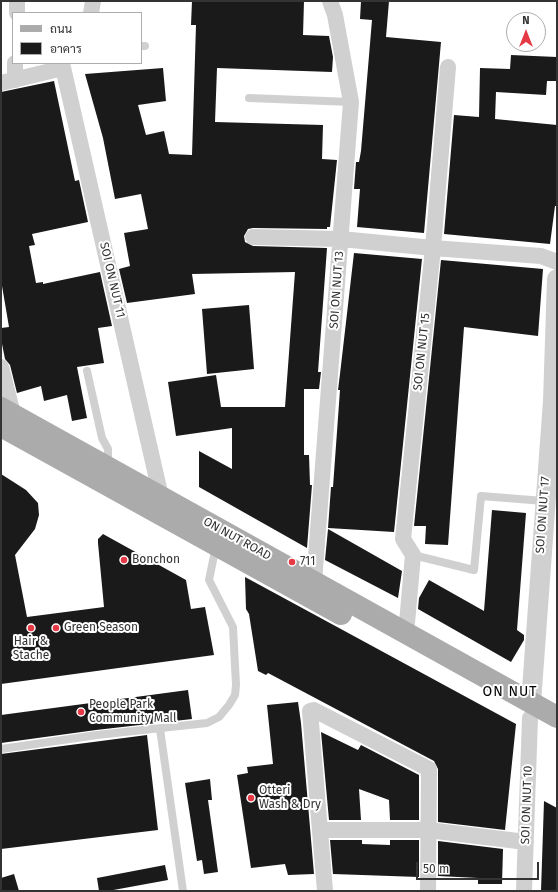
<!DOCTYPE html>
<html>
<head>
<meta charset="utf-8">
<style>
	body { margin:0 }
	#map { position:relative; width:558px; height:892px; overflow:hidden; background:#fff; font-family:"Fira Sans",Sarabun,sans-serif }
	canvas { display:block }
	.frame { position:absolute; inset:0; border:2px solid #333; pointer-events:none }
	.legend { position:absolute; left:12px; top:12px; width:130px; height:52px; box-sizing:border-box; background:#fff; border:1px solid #adadad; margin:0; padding:5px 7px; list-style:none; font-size:12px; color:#333 }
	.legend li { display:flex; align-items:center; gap:8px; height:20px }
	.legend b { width:20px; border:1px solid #adadad }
	.north { position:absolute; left:506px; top:12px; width:40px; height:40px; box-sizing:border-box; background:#fff; border:1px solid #adadad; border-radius:50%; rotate:0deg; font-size:11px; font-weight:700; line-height:16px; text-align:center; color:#333 }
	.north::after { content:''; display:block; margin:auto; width:14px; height:18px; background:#e63946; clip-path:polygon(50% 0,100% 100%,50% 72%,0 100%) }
	.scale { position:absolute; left:416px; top:862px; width:123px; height:18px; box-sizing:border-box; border:2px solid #333; border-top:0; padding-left:5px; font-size:12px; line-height:14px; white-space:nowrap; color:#333; -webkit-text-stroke:3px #fff; paint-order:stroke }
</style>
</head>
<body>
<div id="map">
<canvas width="558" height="892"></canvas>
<div class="frame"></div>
<ul class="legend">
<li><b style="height:5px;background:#ababab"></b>ถนน</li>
<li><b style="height:11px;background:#1a1a1a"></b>อาคาร</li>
</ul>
<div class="north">N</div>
<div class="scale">50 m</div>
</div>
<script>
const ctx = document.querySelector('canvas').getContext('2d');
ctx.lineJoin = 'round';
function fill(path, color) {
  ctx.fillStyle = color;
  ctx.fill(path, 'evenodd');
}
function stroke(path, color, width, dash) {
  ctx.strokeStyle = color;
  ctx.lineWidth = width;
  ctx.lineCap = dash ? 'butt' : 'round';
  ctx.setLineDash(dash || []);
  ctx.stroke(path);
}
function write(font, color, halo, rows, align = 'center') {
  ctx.font = font + ' "Fira Sans",sans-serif';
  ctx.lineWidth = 4;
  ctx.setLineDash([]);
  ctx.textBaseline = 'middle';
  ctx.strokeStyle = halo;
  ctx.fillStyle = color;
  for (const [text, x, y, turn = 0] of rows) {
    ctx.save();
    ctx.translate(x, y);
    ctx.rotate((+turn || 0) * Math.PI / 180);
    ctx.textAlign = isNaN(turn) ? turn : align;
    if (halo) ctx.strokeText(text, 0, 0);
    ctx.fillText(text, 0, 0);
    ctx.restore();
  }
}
const building = new Path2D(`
	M 192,1 L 304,1 L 303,35 L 329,36 L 333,57 L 332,72 L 217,68 L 215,122 L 323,125 L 322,159 L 337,160 L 330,227 L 327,227 L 327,229 L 253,228 L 248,229 L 244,236 L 245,242 L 253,246 L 327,248 L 318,372 L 321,372 L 319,389 L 304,389 L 304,455 L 309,455 L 310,485 L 312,485 L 307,548 L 199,487 L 199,451 L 232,469 L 232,428 L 176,436 L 168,382 L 216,375 L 221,407 L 285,407 L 295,272 L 192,274 L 195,294 L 127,303 L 119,269 L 130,266 L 124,233 L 148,229 L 141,194 L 115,199 L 103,138 L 85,74 L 163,68 L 166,101 L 138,105 L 146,135 L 164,131 L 169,154 L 192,155 L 196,25 L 191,25 Z
	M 361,1 L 389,1 L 386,37 L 441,42 L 424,233 L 357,227 L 360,189 L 354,189 L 356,162 L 359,162 L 361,151 L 372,20 L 360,19 Z
	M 511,55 L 557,57 L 557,81 L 547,81 L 546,95 L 496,92 L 495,119 L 557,125 L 557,206 L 555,206 L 550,244 L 444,234 L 454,115 L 479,117 L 480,68 L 510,69 Z
	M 54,81 L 75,181 L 79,180 L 88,222 L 32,234 L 35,245 L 29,246 L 36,283 L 43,282 L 43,284 L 100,272 L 112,326 L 98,328 L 104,363 L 77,367 L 87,418 L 72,421 L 67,395 L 44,401 L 41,386 L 17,393 L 10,365 L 5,359 L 1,339 L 1,328 L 9,327 L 1,280 L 1,92 Z
	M 354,253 L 422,259 L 394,532 L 328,528 L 331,487 L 333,487 L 340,390 L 338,390 L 340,374 Z
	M 441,260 L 543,269 L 538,336 L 464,327 L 448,545 L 425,544 L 426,526 L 414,526 Z
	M 249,305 L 254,369 L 207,374 L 202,309 Z
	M 1,474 L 26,490 L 38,503 L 39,515 L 35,529 L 15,555 L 27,617 L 104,607 L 98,543 L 98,539 L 103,534 L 186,580 L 191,609 L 205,607 L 214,655 L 1,684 Z
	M 492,510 L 526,513 L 517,630 L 524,635 L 524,640 L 511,662 L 418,609 L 419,598 L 429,580 L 484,611 Z
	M 328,529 L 402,571 L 398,598 L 325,560 Z
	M 245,577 L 516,724 L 505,830 L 438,822 L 438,769 L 434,761 L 268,673 L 266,675 L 258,671 L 249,614 L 246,609 Z
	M 188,690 L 192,719 L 96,730 L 1,743 L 1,715 Z
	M 298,702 L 301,723 L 314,874 L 288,875 L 285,864 L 251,868 L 237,775 L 248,773 L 247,767 L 273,764 L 267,705 Z
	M 321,732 L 358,750 L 361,745 L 419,775 L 419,820 L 390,820 L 389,800 L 359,789 L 361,820 L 329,820 Z
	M 147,735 L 158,830 L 1,849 L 1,754 Z
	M 210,779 L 212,800 L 208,800 L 218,872 L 204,874 L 202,860 L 197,861 L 185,783 Z
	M 544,801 L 557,808 L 557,891 L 541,891 Z
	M 330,840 L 362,840 L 362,844 L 390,845 L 390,840 L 419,840 L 419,877 L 333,874 Z
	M 438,841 L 503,849 L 502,884 L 478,884 L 478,878 L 438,876 Z
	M 165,865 L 168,880 L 108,891 L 99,891 L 97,878 Z
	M 14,874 L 19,891 L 1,891 L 1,878 Z`);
const service = new Path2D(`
	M 141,46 L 145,46
	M 249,98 L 351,102
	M 87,371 L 102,438 L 108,449 L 108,465
	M 413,555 L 474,570 L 481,496 L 544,501
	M 160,729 L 183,891
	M 1,749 L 97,735 L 207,723 L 219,717 L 229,705 L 235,695 L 236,685 L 233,627 L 209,580 L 216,546`);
const minor = new Path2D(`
	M 17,13 L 17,1
	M 91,13 L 93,1
	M 62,63 L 161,497
	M 15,80 L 15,63
	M 1,83 L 63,68
	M 253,237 L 341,239 L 433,248 L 541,256 L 557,262
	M 1,367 L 13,414
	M 314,582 L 351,102 L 335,15 L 330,1
	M 406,634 L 413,555 L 403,539 L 433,248 L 448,67
	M 321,830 L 428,830 L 526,842
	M 325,891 L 310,711 L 314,710 L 429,769 L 428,891
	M 524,891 L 530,718`);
const tertiary = new Path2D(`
	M 531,703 L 553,401 L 557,279`);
const primary = new Path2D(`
	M 1,408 L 557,717
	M 1,426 L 341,614`);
const markers = [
	[124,560,4,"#e63946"],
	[292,562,4,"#e63946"],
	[31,628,4,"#e63946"],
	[56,628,4,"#e63946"],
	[81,712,4,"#e63946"],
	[251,798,4,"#e63946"]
];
const streetNames = [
	["SOI ON NUT 11",112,280,77],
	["SOI ON NUT 13",337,290,-86],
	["SOI ON NUT 15",422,352,-84],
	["SOI ON NUT 17",543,515,-86],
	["ON NUT ROAD",237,539,29],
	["SOI ON NUT 10",527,805,-88]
];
const poiNames = [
	["Bonchon",132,560],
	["711",300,562],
	["Green Season",64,628],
	["Hair &",31,642,"center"],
	["Stache",31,656,"center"],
	["People Park",89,705],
	["Community Mall",89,719],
	["Otteri",259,791],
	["Wash & Dry",259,805]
];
const quarterNames = [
	["ON NUT",510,692]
];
fill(building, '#1a1a1a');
stroke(service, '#d0d0d0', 8);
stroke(minor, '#d0d0d0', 16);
stroke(tertiary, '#d0d0d0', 20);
stroke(primary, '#ababab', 22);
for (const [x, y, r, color] of markers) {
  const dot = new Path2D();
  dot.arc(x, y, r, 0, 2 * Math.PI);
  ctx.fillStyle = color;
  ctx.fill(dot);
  stroke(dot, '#fff', 1.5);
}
write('12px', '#333', '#fff', streetNames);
write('12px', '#333', '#fff', poiNames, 'left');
ctx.letterSpacing = '1px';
write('14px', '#000', '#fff', quarterNames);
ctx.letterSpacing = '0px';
</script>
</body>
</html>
